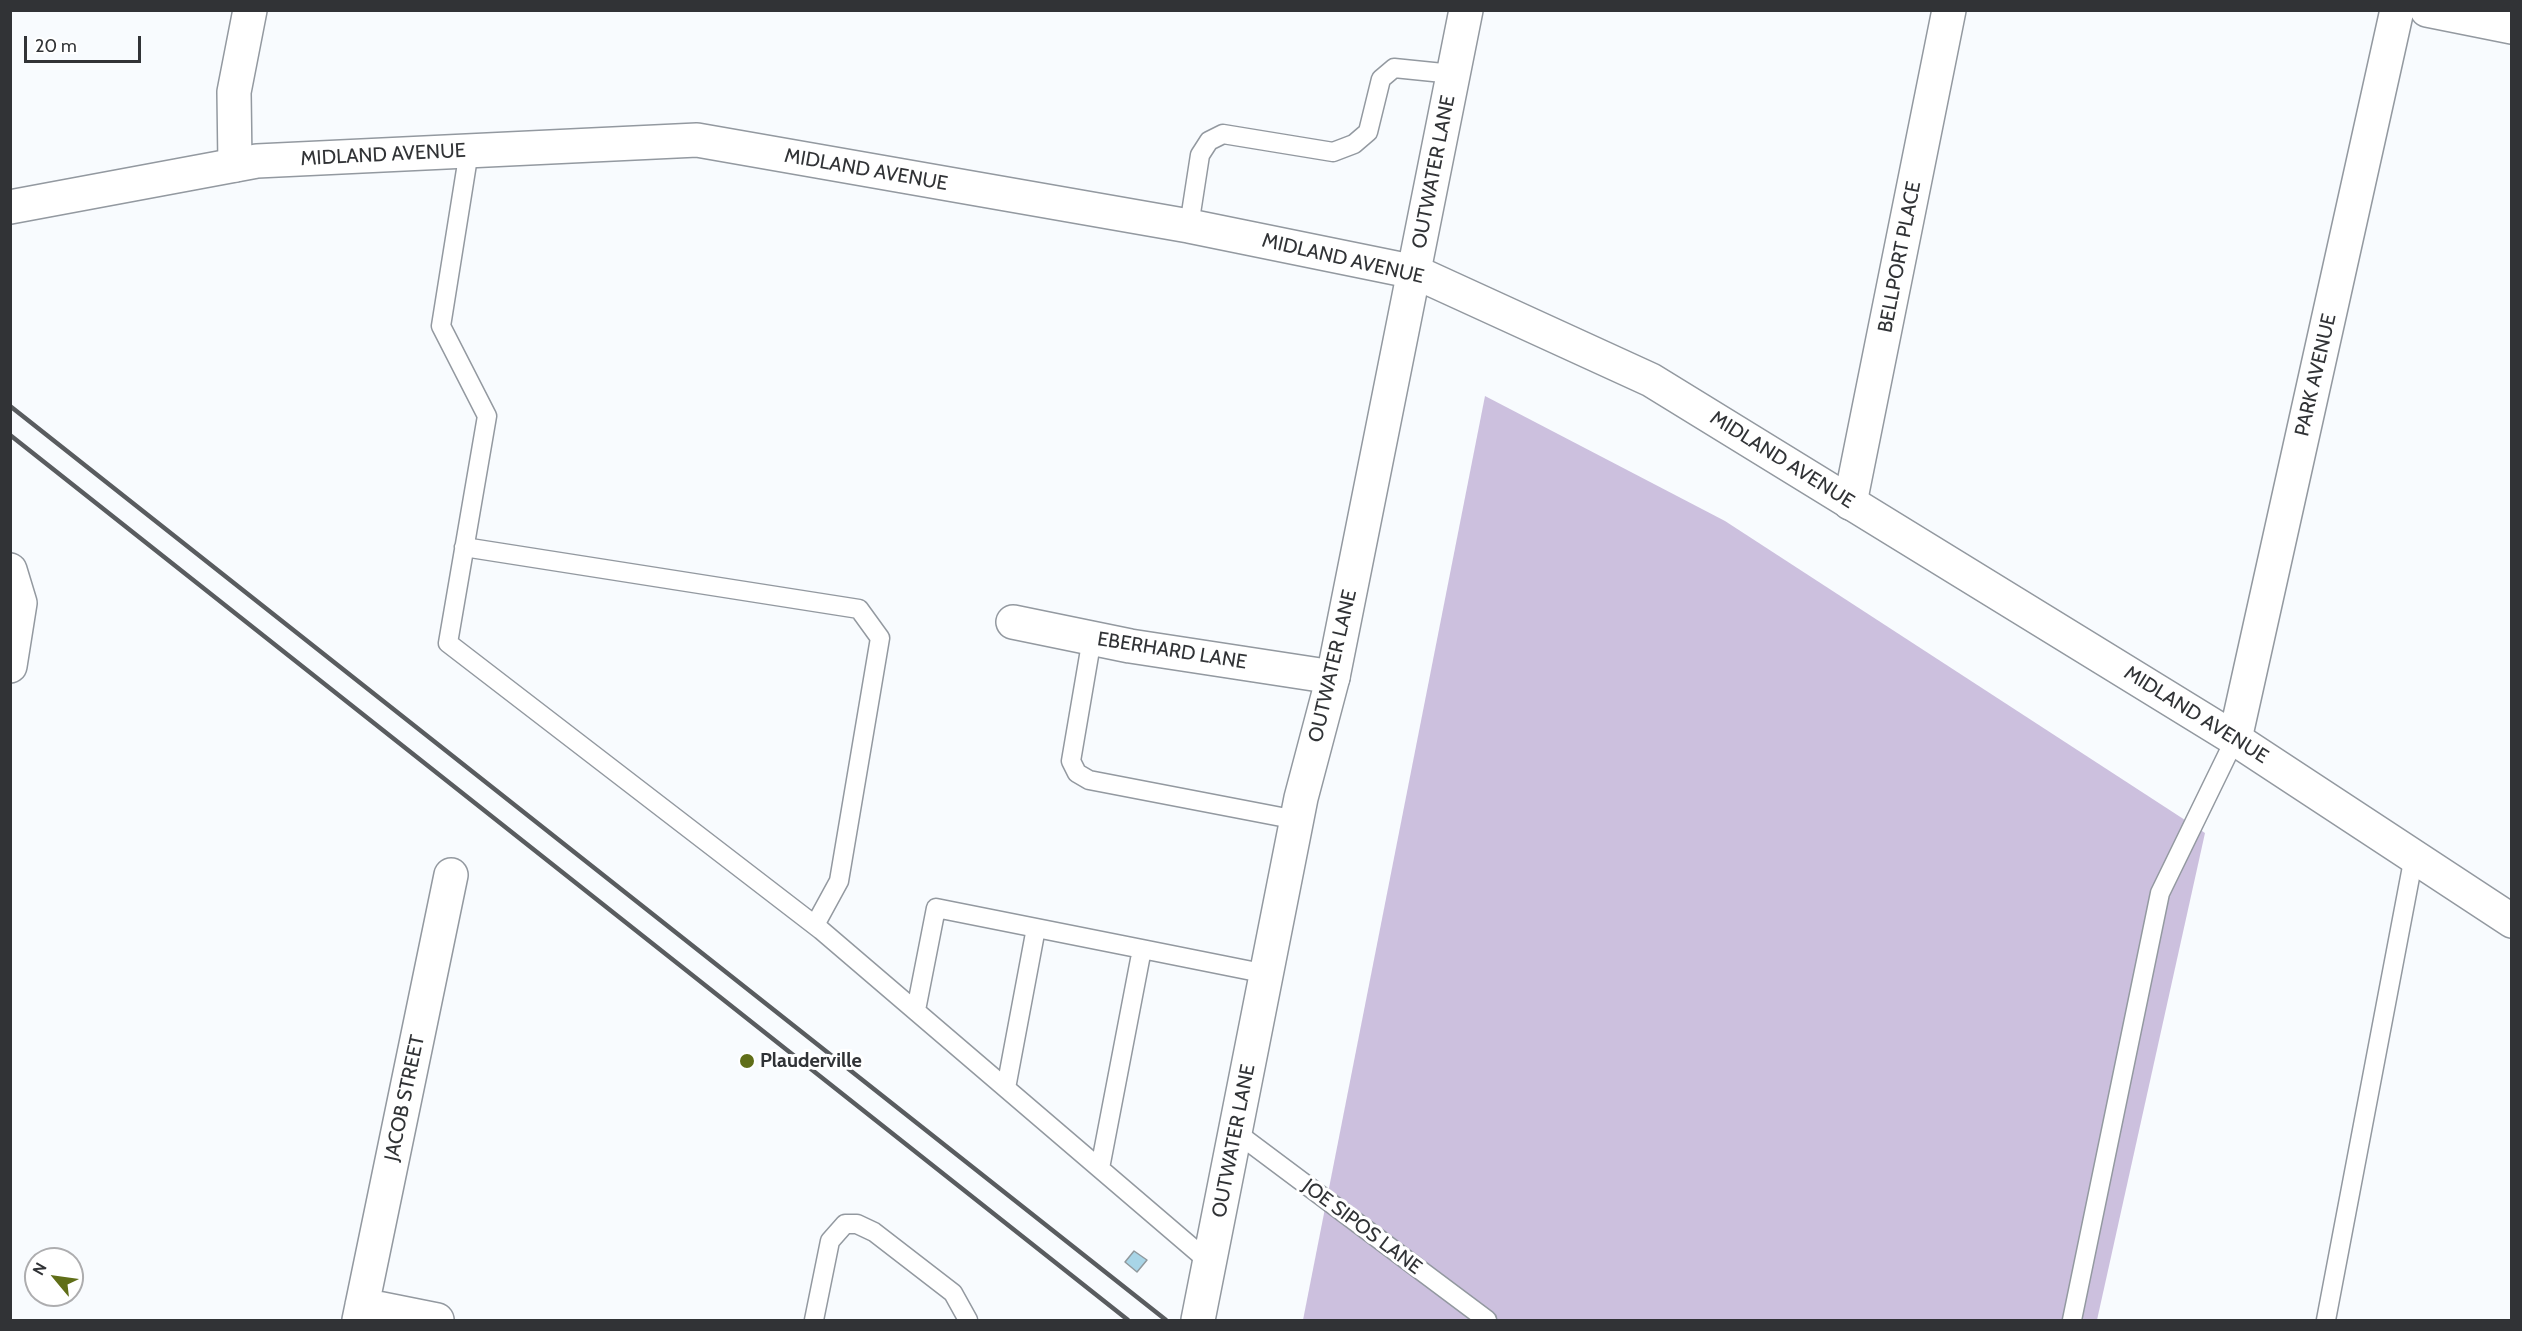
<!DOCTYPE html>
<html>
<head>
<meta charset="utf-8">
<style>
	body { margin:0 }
	#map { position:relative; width:2522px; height:1331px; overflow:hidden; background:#f8fbfe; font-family:Cabin,sans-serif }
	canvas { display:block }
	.frame { position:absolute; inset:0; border:12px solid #313336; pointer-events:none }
	.north { position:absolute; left:24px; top:1247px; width:60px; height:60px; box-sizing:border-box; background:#fff; border:2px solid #adadaf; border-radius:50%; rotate:299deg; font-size:16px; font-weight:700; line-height:24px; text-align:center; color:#313336 }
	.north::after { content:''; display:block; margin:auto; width:21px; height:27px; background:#606e18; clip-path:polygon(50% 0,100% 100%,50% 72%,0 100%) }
	.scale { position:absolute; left:24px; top:36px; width:117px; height:27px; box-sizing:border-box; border:3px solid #313336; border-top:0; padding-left:8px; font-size:18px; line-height:21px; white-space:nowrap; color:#313336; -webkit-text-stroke:4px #fff; paint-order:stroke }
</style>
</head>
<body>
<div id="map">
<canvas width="2522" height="1331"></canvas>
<div class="frame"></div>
<div class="north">N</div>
<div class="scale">20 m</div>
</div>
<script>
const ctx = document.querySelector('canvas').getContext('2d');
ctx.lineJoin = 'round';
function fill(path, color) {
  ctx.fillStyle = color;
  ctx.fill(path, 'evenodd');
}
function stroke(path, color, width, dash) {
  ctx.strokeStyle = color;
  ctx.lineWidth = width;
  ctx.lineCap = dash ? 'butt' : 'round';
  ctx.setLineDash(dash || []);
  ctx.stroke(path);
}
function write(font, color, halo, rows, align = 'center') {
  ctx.font = font + ' Cabin,sans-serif';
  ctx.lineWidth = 6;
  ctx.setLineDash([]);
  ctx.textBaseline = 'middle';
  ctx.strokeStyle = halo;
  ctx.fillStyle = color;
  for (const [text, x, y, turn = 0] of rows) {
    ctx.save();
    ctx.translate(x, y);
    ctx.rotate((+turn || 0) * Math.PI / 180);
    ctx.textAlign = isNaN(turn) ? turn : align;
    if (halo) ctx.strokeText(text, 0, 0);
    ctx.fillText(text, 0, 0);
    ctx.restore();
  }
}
const green = new Path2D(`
	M 1485,396 L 1725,521 L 2205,833 L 2097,1320 L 1303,1320 Z`);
const building = new Path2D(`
	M 1134,1251 L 1147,1260 L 1137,1272 L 1125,1262 Z`);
const lane = new Path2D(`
	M 469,151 L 441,326 L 487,416 L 448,643 L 821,930 L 1209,1262
	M 1189,226 L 1200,155 L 1209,141 L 1223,134 L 1333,152 L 1354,144 L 1368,132 L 1381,79 L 1394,68 L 1453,74
	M 464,547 L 859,609 L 880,638 L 839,881 L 815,925
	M 1092,638 L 1071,761 L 1077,773 L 1089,780 L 1297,820
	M 1142,949 L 1267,974
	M 916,1010 L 936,908 L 1142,949 L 1100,1168
	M 1006,1088 L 1036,928
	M 1237,1133 L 1487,1320
	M 814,1320 L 830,1241 L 845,1224 L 857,1224 L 874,1232 L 953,1293 L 968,1320
	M 2072,1320 L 2160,893 L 2235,739
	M 2326,1320 L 2414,856`);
const street = new Path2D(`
	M 2427,10 L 2512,27
	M 235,165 L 234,92 L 250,10
	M 1850,503 L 1949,10
	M 10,570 L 20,603 L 10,666
	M 1013,622 L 1130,646 L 1333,677
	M 2235,739 L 2397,10
	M 362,1305 L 437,1320
	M 359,1320 L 451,875`);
const secondary = new Path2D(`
	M 10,207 L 257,161 L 697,140 L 1189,226 L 1415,272 L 1651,380 L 2235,739 L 2512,921
	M 1198,1320 L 1301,798 L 1333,677 L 1466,10`);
const rail = new Path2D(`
	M 10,406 L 1166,1320
	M 10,435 L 1128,1320`);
const markers = [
	[747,1061,8,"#606e18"]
];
const streetNames = [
	["MIDLAND AVENUE",383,155,-3],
	["MIDLAND AVENUE",866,170,10],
	["OUTWATER LANE",1434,172,-79],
	["BELLPORT PLACE",1900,257,-79],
	["MIDLAND AVENUE",1343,259,13],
	["PARK AVENUE",2316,375,-77],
	["MIDLAND AVENUE",1782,460,32],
	["EBERHARD LANE",1172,651,9],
	["OUTWATER LANE",1333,666,-77],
	["MIDLAND AVENUE",2196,715,32],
	["JACOB STREET",405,1098,-78],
	["OUTWATER LANE",1234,1141,-79],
	["JOE SIPOS LANE",1362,1227,37]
];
const poiNames = [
	["Plauderville",760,1061]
];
fill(green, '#ccc0de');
fill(building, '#a8d5e7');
stroke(building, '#90999d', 1.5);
stroke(lane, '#9399a0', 21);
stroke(street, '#9399a0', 36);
stroke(secondary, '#9399a0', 36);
stroke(lane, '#fff', 18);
stroke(street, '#fff', 33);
stroke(secondary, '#fff', 33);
stroke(rail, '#595c5f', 4.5);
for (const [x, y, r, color] of markers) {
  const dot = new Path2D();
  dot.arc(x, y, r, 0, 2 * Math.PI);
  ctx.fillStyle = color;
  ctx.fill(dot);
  stroke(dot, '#fff', 2);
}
write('20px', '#313336', '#fff', streetNames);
write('bold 20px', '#313336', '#fff', poiNames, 'left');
</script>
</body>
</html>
